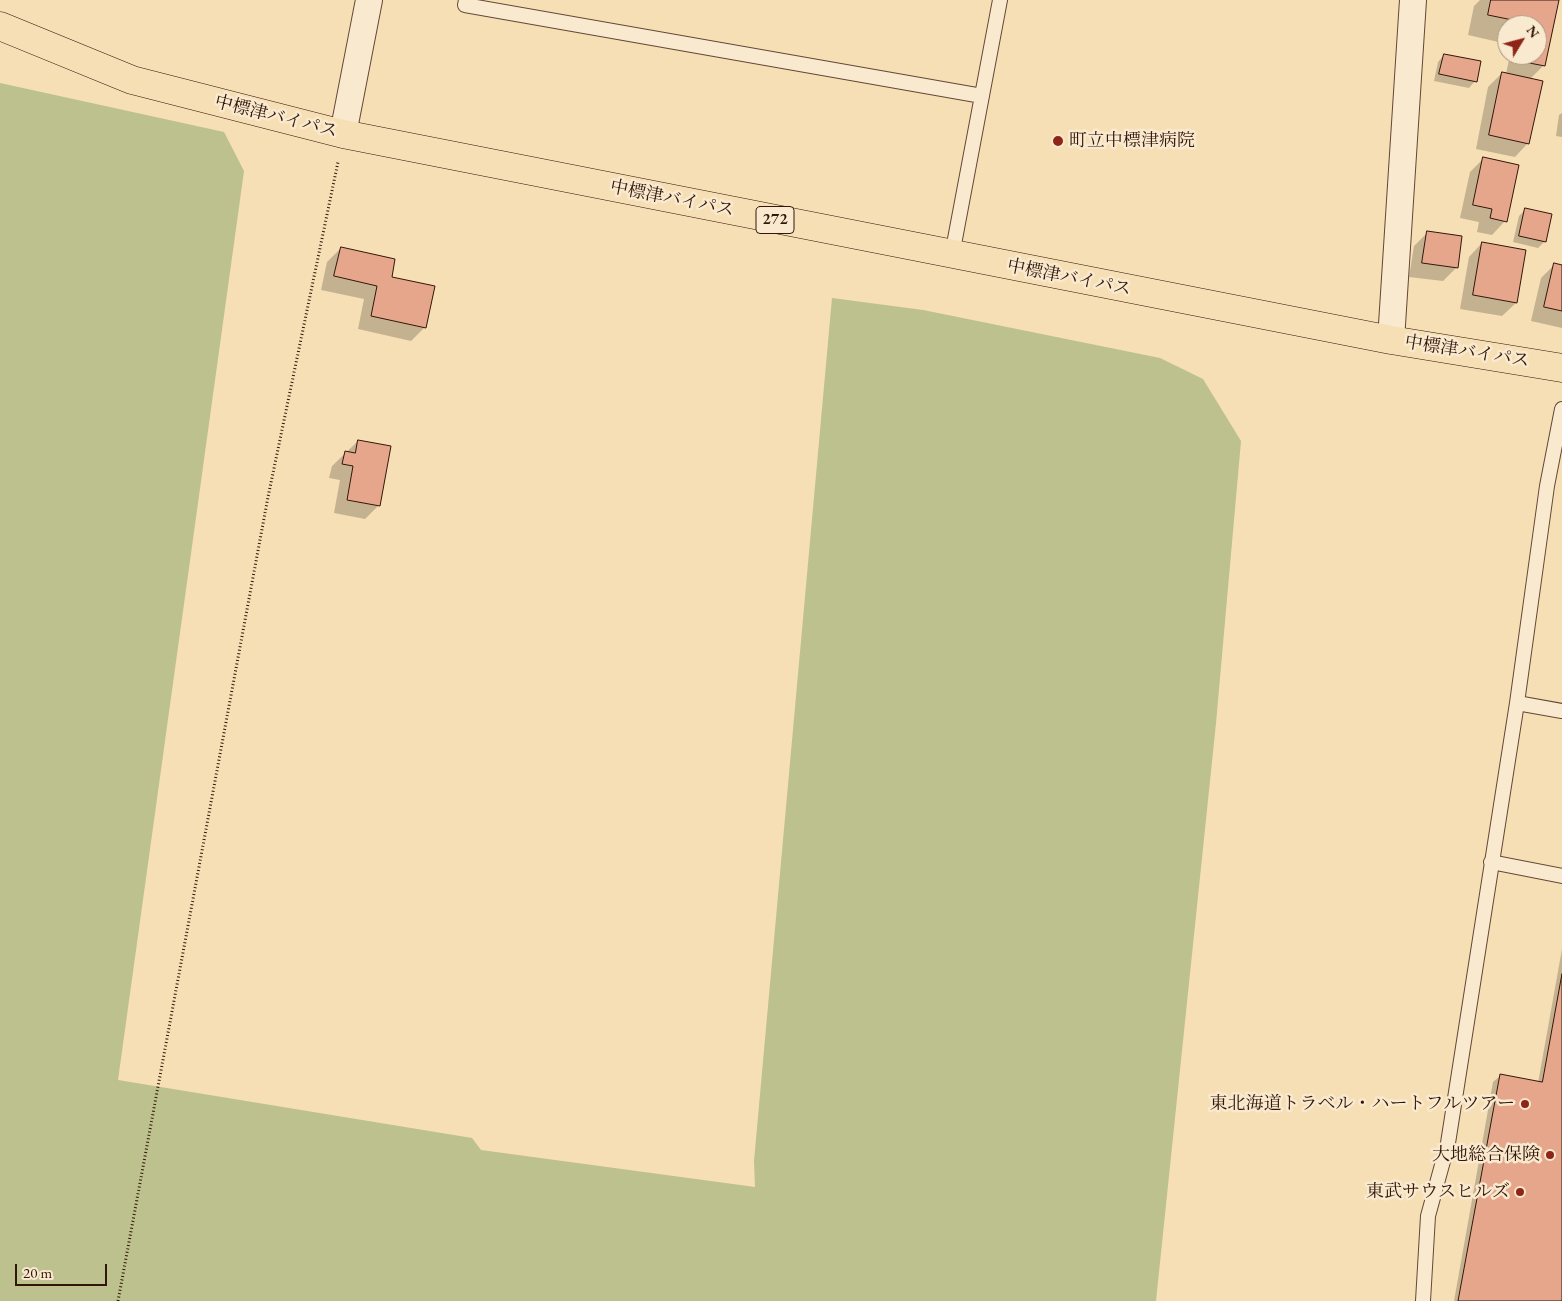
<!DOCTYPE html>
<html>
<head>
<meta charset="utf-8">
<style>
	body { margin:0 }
	#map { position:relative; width:1562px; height:1301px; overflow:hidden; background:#f6deb5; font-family:"EB Garamond",serif }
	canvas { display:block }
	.north { position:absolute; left:1497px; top:15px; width:50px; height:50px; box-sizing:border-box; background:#f9eacf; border:1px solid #a99580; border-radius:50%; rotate:53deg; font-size:14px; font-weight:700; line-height:20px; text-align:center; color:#32160a }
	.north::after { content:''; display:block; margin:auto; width:18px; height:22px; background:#8f2418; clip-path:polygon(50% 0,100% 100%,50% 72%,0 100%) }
	.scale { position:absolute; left:15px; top:1264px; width:92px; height:22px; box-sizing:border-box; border:2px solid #32160a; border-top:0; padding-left:6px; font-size:15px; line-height:18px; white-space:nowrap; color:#32160a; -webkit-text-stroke:4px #f9eacf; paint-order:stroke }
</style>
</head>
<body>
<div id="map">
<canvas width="1562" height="1301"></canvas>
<div class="north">N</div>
<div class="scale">20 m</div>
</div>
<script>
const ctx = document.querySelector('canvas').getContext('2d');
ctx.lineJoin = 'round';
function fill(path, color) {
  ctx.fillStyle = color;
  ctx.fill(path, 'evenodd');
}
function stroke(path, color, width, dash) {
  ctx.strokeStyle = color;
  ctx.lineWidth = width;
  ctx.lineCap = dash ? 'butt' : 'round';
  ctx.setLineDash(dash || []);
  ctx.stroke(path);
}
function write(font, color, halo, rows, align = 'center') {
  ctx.font = font + ' "EB Garamond","Noto Serif JP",serif';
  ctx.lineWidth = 5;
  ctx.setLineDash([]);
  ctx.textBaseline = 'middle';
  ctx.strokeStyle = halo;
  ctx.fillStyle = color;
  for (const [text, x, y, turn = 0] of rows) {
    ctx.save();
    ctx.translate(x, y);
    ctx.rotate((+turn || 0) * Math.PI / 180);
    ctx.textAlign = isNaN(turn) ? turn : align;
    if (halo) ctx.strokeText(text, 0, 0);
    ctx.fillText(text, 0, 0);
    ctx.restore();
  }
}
const green = new Path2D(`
	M 0,83 L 224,132 L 244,171 L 118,1080 L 472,1138 L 481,1150 L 755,1187 L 754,1161 L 832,298 L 923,310 L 1160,358 L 1203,379 L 1241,441 L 1216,723 L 1156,1301 L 0,1301 Z`);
const shadow = new Path2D(`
	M 1480,0 L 1558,0 L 1543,66 L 1530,79 L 1528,143 L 1515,157 L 1476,149 L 1488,87 L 1502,73 L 1506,74 L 1510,55 L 1537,55 L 1537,25 L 1507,25 L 1507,44 L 1468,35 L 1474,6 Z
	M 1444,55 L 1475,81 L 1469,88 L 1434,81 L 1438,62 Z
	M 1562,113 L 1562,137 L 1556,136 L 1559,115 Z
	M 1484,158 L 1505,221 L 1492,235 L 1477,232 L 1479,222 L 1460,218 L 1470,172 Z
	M 1525,210 L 1545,241 L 1538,248 L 1513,242 L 1519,216 Z
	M 1428,232 L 1457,267 L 1443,281 L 1409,277 L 1414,246 Z
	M 1482,243 L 1516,303 L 1502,316 L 1460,309 L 1469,257 Z
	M 341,248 L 390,277 L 425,327 L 411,341 L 358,329 L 364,299 L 321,290 L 327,262 Z
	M 1554,265 L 1562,266 L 1562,328 L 1531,321 L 1541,278 Z
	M 358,441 L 379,505 L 365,519 L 334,513 L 340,480 L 329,478 L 332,466 Z
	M 1562,949 L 1562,1301 L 1454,1301 L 1493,1082 L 1500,1076 L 1538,1083 Z`);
const building = new Path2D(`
	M 1491,0 L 1559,0 L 1545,66 L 1524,62 L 1525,55 L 1537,55 L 1537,25 L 1488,15 Z
	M 1444,54 L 1481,61 L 1477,82 L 1439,74 Z
	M 1502,72 L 1543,81 L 1529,144 L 1489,135 Z
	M 1483,157 L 1519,165 L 1507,222 L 1490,218 L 1492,209 L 1473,205 Z
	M 1525,208 L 1552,214 L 1546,242 L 1519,236 Z
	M 1427,231 L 1462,236 L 1458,268 L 1422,263 Z
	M 1482,242 L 1526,250 L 1517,303 L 1473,295 Z
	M 341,247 L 395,259 L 392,277 L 435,286 L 426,328 L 371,316 L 377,286 L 334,276 Z
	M 1554,263 L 1562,265 L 1562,311 L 1544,307 Z
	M 358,440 L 391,446 L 380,506 L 347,500 L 353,466 L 342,464 L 345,451 L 355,453 Z
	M 1562,974 L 1562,1301 L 1458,1301 L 1500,1074 L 1542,1082 Z`);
const path = new Path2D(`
	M 118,1301 L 268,497 L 338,162`);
const service = new Path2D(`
	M 466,0 L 465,5 L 982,96
	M 952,255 L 1000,0
	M 1517,703 L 1562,711
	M 1491,862 L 1562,876
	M 1423,1301 L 1428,1216 L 1448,1143 L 1517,703 L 1547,486 L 1562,409`);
const minor = new Path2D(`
	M 343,134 L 369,0
	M 1391,340 L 1413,0`);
const trunk = new Path2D(`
	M 0,26 L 132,80 L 343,134 L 1391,340 L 1562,368`);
const markers = [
	[1058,141,6,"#8f2418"],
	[1525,1104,5,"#8f2418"],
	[1550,1155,5,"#8f2418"],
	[1520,1192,5,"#8f2418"]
];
const shields = [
	[775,220,38]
];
const shieldNames = [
	["272",775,220]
];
const streetNames = [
	["中標津バイパス",276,117,14],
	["中標津バイパス",672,199,11],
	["中標津バイパス",1069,278,11],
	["中標津バイパス",1467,352,9]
];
const poiNames = [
	["町立中標津病院",1069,141,"left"],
	["東北海道トラベル・ハートフルツアー",1515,1104],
	["大地総合保険",1540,1155],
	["東武サウスヒルズ",1510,1192]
];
fill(green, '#bcc18d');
fill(shadow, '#0003');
fill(building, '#e6a68c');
stroke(building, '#32160a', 1);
stroke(service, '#634835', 16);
stroke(minor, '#634835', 28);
stroke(trunk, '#32160a', 29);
stroke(path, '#32160a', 3, [1, 2.5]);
stroke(service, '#f9eacf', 14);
stroke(minor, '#f9eacf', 26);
stroke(trunk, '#f6deb5', 28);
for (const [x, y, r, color] of markers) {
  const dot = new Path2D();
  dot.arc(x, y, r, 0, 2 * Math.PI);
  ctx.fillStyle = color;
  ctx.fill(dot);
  stroke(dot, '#f9eacf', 2);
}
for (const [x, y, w] of shields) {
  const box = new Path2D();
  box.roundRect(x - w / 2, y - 13.5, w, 27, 4);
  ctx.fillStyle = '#f9eacf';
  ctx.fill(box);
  stroke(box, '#32160a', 1);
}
write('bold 16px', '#32160a', null, shieldNames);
write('18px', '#32160a', '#f9eacf', streetNames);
write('18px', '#32160a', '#f9eacf', poiNames, 'right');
</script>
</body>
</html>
